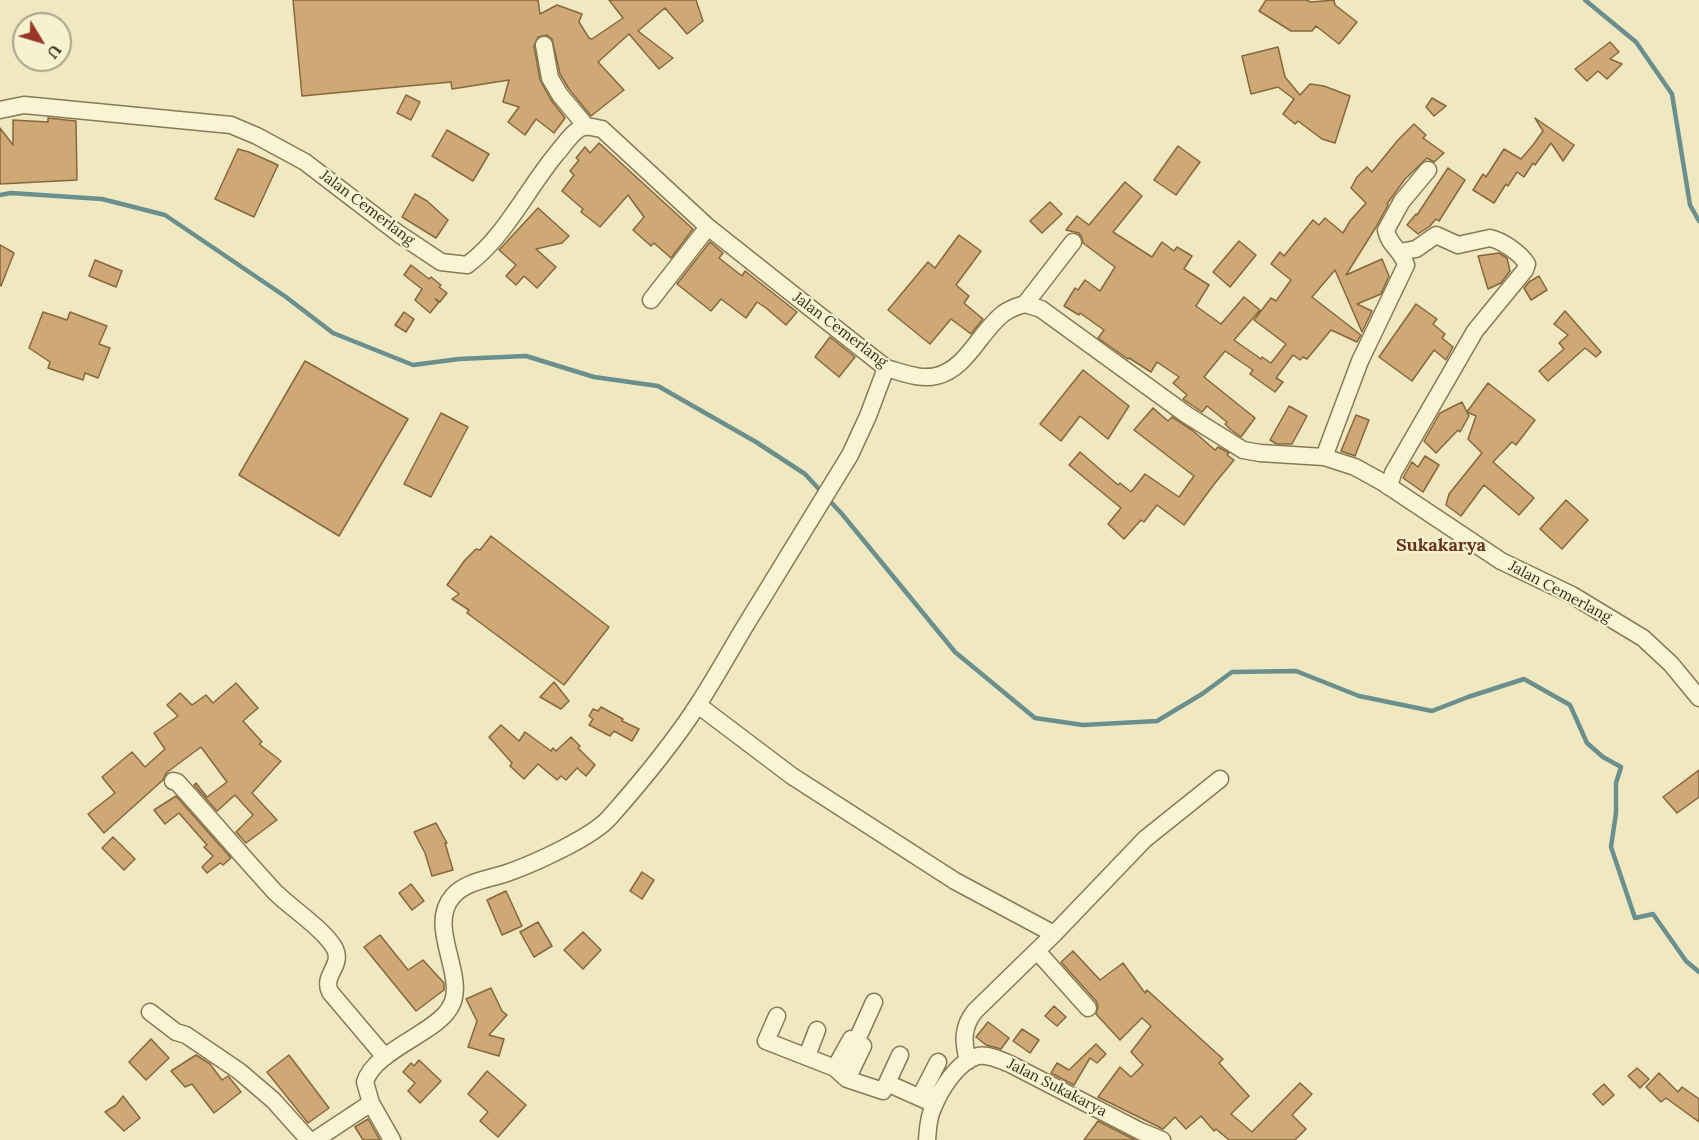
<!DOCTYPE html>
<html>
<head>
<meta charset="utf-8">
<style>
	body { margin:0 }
	#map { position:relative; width:1699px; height:1140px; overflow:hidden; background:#efe8c0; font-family:Lora,serif }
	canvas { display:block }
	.north { position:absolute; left:12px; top:12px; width:60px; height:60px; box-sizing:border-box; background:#f6f1cf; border:2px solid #aaa387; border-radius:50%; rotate:128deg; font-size:16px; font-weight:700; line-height:24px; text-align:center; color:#372e1c }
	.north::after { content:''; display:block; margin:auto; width:21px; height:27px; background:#983826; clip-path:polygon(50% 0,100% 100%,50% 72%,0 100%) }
</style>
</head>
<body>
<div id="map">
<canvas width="1699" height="1140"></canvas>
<div class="north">U</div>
</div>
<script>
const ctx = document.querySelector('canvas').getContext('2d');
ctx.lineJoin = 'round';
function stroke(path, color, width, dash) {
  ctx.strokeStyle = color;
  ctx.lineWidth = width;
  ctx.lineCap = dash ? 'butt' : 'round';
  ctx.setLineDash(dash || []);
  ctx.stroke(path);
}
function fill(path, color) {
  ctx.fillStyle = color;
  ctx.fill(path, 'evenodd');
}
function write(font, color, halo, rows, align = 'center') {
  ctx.font = font + ' Lora,serif';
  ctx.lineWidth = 4.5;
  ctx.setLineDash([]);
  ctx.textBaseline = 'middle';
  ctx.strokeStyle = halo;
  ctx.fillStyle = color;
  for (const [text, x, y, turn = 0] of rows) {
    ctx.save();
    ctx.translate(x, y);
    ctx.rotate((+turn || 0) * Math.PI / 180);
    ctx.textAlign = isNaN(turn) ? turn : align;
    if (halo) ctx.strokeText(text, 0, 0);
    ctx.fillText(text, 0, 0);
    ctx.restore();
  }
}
const stream = new Path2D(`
	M 1585,0 L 1636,42 L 1672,94 L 1690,205 L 1699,221
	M 0,195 L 11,193 L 102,199 L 165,215 L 286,297 L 333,333 L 413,365 L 459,359 L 526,356 L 594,377 L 658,386 L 756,442 L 805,474 L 842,514 L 955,652 L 1035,718 L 1083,725 L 1157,721 L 1202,694 L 1232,672 L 1296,671 L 1359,696 L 1432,711 L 1468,697 L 1524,679 L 1570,705 L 1587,743 L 1603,757 L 1621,767 L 1616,783 L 1616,813 L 1611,847 L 1635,918 L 1653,914 L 1686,961 L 1699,972`);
const building = new Path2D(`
	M 293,0 L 538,0 L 540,14 L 557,5 L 582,14 L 579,22 L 589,38 L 592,39 L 623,18 L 609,0 L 696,0 L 703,21 L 687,34 L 665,8 L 638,31 L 673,58 L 659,69 L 629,34 L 598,62 L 624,90 L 591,116 L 569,89 L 560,74 L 552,39 L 547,35 L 538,37 L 534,46 L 540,80 L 551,100 L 565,118 L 554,133 L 536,119 L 525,135 L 508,122 L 519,107 L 503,102 L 509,80 L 452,89 L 451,82 L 302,96 Z
	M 1266,0 L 1306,0 L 1311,2 L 1334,0 L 1335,5 L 1357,22 L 1339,44 L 1316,26 L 1312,31 L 1291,31 L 1259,11 Z
	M 1610,42 L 1619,52 L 1610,59 L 1622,64 L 1607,79 L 1598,71 L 1587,81 L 1575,69 Z
	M 1278,47 L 1285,77 L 1300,95 L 1310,84 L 1324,86 L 1350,96 L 1335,143 L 1322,139 L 1298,121 L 1295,124 L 1283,114 L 1294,99 L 1278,87 L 1251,94 L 1242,56 Z
	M 406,95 L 420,102 L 411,120 L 397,113 Z
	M 1432,98 L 1446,106 L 1434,116 L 1426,107 Z
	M 48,118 L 76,121 L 77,180 L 0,184 L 0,128 L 13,145 L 13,120 L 48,122 Z
	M 1535,118 L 1574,145 L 1563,161 L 1551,143 L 1535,165 L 1533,163 L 1524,177 L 1517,172 L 1508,186 L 1506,184 L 1494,203 L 1473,190 L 1483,174 L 1486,177 L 1504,149 L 1521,159 L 1533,145 L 1543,131 Z
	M 1414,124 L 1426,135 L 1423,138 L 1444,153 L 1434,162 L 1427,158 L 1405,179 L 1387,204 L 1388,205 L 1376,227 L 1346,275 L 1382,259 L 1389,276 L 1381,294 L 1357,304 L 1372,311 L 1362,332 L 1335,270 L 1312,297 L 1361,335 L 1357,342 L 1331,330 L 1307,359 L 1303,357 L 1300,360 L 1293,355 L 1276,378 L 1283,382 L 1275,392 L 1250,374 L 1253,370 L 1225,351 L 1204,377 L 1255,418 L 1241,437 L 1230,429 L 1225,424 L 1227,422 L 1207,406 L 1202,412 L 1183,399 L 1187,395 L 1173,383 L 1179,377 L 1157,362 L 1151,372 L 1129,358 L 1128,359 L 1098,338 L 1104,330 L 1080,313 L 1079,315 L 1064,306 L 1075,288 L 1078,290 L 1085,280 L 1100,291 L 1115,267 L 1083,243 L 1082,238 L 1079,233 L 1066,230 L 1077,216 L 1089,225 L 1125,182 L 1142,196 L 1113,232 L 1152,257 L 1162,242 L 1174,251 L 1177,247 L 1192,256 L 1184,269 L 1209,285 L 1196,306 L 1221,324 L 1244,297 L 1260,310 L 1234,340 L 1261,359 L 1262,357 L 1271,363 L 1286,344 L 1254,320 L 1271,298 L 1276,301 L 1291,280 L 1271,264 L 1280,252 L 1284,256 L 1313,220 L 1319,225 L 1325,218 L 1343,233 L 1350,221 L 1366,203 L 1351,188 L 1357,177 L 1367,167 L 1372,172 L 1398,140 Z
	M 447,130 L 489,154 L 473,181 L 432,156 Z
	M 599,143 L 693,229 L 671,258 L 654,243 L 651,246 L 633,230 L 644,217 L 628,195 L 600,227 L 581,212 L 583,209 L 562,191 L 574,175 L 570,171 L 579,160 L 576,158 L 585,147 L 590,153 Z
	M 1178,146 L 1200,162 L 1176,195 L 1154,180 Z
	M 238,149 L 249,152 L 278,165 L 254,217 L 215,199 Z
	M 1448,168 L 1465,180 L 1439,221 L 1436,219 L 1430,226 L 1418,234 L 1407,225 L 1416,214 L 1417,215 Z
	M 415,194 L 427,201 L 448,220 L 436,238 L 402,217 Z
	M 1050,202 L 1062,214 L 1042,233 L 1030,221 Z
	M 538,208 L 569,236 L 562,243 L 536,249 L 556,267 L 537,288 L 524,276 L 516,285 L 506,276 L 516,265 L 499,250 Z
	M 959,235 L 981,251 L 956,285 L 969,296 L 964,303 L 983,319 L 971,334 L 951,319 L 930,344 L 888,310 L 928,262 L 935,268 Z
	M 1239,241 L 1256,255 L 1230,287 L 1213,272 Z
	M 710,242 L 723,253 L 719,258 L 742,276 L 745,271 L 797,312 L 786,325 L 766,308 L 757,302 L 746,318 L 721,299 L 711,311 L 677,284 Z
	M 0,245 L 14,253 L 1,286 L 0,285 Z
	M 1499,253 L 1507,258 L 1510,271 L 1501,283 L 1488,289 L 1478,256 Z
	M 95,260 L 122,271 L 116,287 L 89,276 Z
	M 411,265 L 429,279 L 431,277 L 441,285 L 439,287 L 447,293 L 440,302 L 435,299 L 439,302 L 430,313 L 415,300 L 422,289 L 404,275 Z
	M 1539,276 L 1547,290 L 1531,300 L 1524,288 L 1529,282 Z
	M 1416,304 L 1437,319 L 1433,324 L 1445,334 L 1442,338 L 1453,347 L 1446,360 L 1434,350 L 1412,381 L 1379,357 Z
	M 1565,311 L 1601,352 L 1596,357 L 1585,348 L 1548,381 L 1539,371 L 1564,349 L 1559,343 L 1568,335 L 1554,324 Z
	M 43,312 L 67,320 L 70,312 L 107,326 L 99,344 L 110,348 L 98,378 L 85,373 L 83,380 L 48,368 L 50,362 L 29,348 Z
	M 404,312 L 414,319 L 406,332 L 395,325 Z
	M 830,337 L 855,357 L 839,377 L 815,357 Z
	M 305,361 L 408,419 L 339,536 L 239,475 Z
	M 1083,370 L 1129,406 L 1108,439 L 1080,416 L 1061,441 L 1040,424 Z
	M 1488,383 L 1535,420 L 1516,445 L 1512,442 L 1493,462 L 1534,498 L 1519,515 L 1484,485 L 1461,516 L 1446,505 L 1449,494 L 1482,453 L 1468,439 L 1476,416 L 1467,412 Z
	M 1462,402 L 1469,416 L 1460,432 L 1458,430 L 1436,453 L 1424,441 L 1440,413 Z
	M 1289,406 L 1307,416 L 1292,444 L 1277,444 L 1270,440 Z
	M 1153,408 L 1168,421 L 1172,417 L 1192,430 L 1215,450 L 1218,447 L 1229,453 L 1227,455 L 1234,460 L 1215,483 L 1184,525 L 1157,505 L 1144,522 L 1141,520 L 1124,539 L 1108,524 L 1121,508 L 1069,465 L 1080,452 L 1118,485 L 1120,483 L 1131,492 L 1145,474 L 1179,497 L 1194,476 L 1134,430 Z
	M 441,413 L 468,427 L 431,497 L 404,484 Z
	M 1356,415 L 1369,420 L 1355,456 L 1341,451 Z
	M 1425,456 L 1439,465 L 1423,492 L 1403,478 L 1412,462 L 1418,467 Z
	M 1566,500 L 1588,520 L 1562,549 L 1540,529 Z
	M 491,536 L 609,627 L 564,685 L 467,613 L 469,610 L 452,599 L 459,594 L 447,585 L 465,560 L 476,549 L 480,550 Z
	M 554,682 L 569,701 L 561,709 L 540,697 Z
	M 236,683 L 258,708 L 243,721 L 262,742 L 259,744 L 281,761 L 252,793 L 277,820 L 246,843 L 236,832 L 253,815 L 235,795 L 217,811 L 194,785 L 196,783 L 207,797 L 227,782 L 201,747 L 166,773 L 163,780 L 104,833 L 88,814 L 115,793 L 102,777 L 132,752 L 145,767 L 165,749 L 154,733 L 178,716 L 167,705 L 180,693 L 192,705 L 206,695 L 213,703 Z
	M 601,707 L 623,719 L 622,721 L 639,729 L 632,741 L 614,731 L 610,736 L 589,725 L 593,719 L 589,716 L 593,709 L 598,711 Z
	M 501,725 L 519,741 L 525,732 L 551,751 L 553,748 L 556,751 L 571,737 L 580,746 L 578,748 L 595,765 L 586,776 L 577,768 L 566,780 L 561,776 L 557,780 L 538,764 L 524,779 L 510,766 L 512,763 L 489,737 Z
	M 1699,770 L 1699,797 L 1677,813 L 1663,797 Z
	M 176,796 L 231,858 L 223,865 L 220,863 L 207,873 L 202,867 L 213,856 L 204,847 L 207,845 L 179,813 L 165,824 L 154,810 Z
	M 436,823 L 447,843 L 445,843 L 453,870 L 432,876 L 425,853 L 414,832 Z
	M 113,837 L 135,859 L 124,870 L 102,848 Z
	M 642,872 L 654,880 L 642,899 L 630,891 Z
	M 411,884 L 424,901 L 412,910 L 399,893 Z
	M 506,891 L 522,926 L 502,935 L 487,900 Z
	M 538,922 L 552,946 L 534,957 L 520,932 Z
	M 583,932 L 601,950 L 583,969 L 564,950 Z
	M 380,935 L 408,970 L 423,960 L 444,983 L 444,990 L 416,1011 L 364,947 Z
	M 1073,951 L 1100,980 L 1123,963 L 1145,993 L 1147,990 L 1223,1059 L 1219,1063 L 1249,1096 L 1231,1114 L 1252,1132 L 1300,1083 L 1312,1094 L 1292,1115 L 1306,1129 L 1295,1140 L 1229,1140 L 1216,1129 L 1214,1131 L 1201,1116 L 1186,1129 L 1175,1117 L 1163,1129 L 1098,1097 L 1120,1067 L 1131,1077 L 1143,1065 L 1131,1052 L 1151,1026 L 1142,1018 L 1120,1040 L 1096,1014 L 1098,1006 L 1096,1001 L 1061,962 Z
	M 491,988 L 502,1011 L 507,1015 L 489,1035 L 504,1039 L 499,1056 L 468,1047 L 477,1021 L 466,999 Z
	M 1054,1006 L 1066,1017 L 1057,1026 L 1045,1016 Z
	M 988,1022 L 1009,1038 L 1001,1049 L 986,1045 L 976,1037 Z
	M 1022,1029 L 1039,1040 L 1030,1053 L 1013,1041 Z
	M 151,1039 L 169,1058 L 146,1080 L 129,1062 Z
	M 1096,1044 L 1106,1054 L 1097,1063 L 1090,1058 L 1074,1085 L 1051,1073 L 1057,1063 L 1069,1070 Z
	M 196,1055 L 210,1064 L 222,1080 L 228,1076 L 241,1092 L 214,1113 L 192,1084 L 185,1087 L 171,1071 Z
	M 289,1055 L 329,1108 L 308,1123 L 267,1072 Z
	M 419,1060 L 441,1081 L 420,1103 L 408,1091 L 415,1083 L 403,1072 L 411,1063 L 414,1066 Z
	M 1637,1068 L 1649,1079 L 1640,1088 L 1628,1076 Z
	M 487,1071 L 526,1105 L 498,1137 L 480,1121 L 488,1112 L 468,1094 Z
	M 1659,1073 L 1678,1092 L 1682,1087 L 1699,1099 L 1699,1122 L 1666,1098 L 1661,1102 L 1646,1087 Z
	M 1604,1084 L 1614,1095 L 1603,1105 L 1593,1094 Z
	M 123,1096 L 140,1118 L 124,1131 L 105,1112 L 116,1105 Z
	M 368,1119 L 380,1140 L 363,1140 L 355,1127 Z
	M 1098,1121 L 1135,1140 L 1084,1140 Z`);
const minor = new Path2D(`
	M 544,45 L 550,78 L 560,95 L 586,126
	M 0,110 L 24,105 L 231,125 L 257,136 L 305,162 L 399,234 L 441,262 L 467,265 C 505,237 527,189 557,153 C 564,145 571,134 579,129 C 586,124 594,128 602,129 L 708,227 L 886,368 C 901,372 920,380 936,376 C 967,369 980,331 1004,313 C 1010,309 1017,306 1025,304 L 1041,309 L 1187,415 L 1243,450 L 1260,453 L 1324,457 L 1355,467 L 1384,483 L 1501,561 L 1572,595 L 1643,638 L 1671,664 L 1699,698
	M 651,300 L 708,227
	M 1025,304 L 1073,242
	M 1324,457 L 1360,361 L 1406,265 C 1402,250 1389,246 1386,230 L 1402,201 L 1428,170
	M 1389,487 L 1393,473 L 1475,331 L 1525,270 L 1527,264 C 1520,253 1503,241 1490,238 L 1458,245 L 1436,235 L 1416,249 L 1400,252
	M 698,705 L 792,776 L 955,881 L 1054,934
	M 173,781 L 177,782 C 210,818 242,856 275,892 C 291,908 325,930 335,949 C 343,966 322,975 330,992 L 385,1057
	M 1037,951 L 1088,1008
	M 150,1012 L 176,1032 L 186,1035 L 239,1071 L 273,1100 L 309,1140
	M 777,1016 L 766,1041 L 835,1068 L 847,1079 L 883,1091 L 887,1083 L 934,1104
	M 856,1042 L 874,1002
	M 807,1056 L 817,1030
	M 968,1061 C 963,1042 962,1027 975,1011 L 1054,934 L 1145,839 L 1220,779
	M 835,1068 L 851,1039 L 863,1046 L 847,1079
	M 887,1083 L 900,1055
	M 920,1097 L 938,1062
	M 315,1140 L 371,1103
	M 392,1140 L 371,1103 L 365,1082 C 374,1052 428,1036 447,1012 C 473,981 424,929 453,896 C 466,881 490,879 507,873 C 533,864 593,837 610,817 C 641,782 674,742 699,703 C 719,672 736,640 755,610 C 787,558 819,506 850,455 L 868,416 L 886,368
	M 927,1140 C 928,1129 928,1118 933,1108 C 940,1090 958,1061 978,1056 C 988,1054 1001,1060 1010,1064 L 1140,1131 L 1162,1140`);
const streetNames = [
	["Jalan Cemerlang",367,208,37],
	["Jalan Cemerlang",840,330,37],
	["Jalan Cemerlang",1560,592,28],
	["Jalan Sukakarya",1057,1088,27]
];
const quarterNames = [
	["Sukakarya",1441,546]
];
stroke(stream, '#6a8f8c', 4.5);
fill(building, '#cea975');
stroke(building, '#88673d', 1.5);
stroke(minor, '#887957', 19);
stroke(minor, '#f9f4d3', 16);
write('15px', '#372e1c', '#f6f1cf', streetNames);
write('bold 18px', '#65361b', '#f6f1cf', quarterNames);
</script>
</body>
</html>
